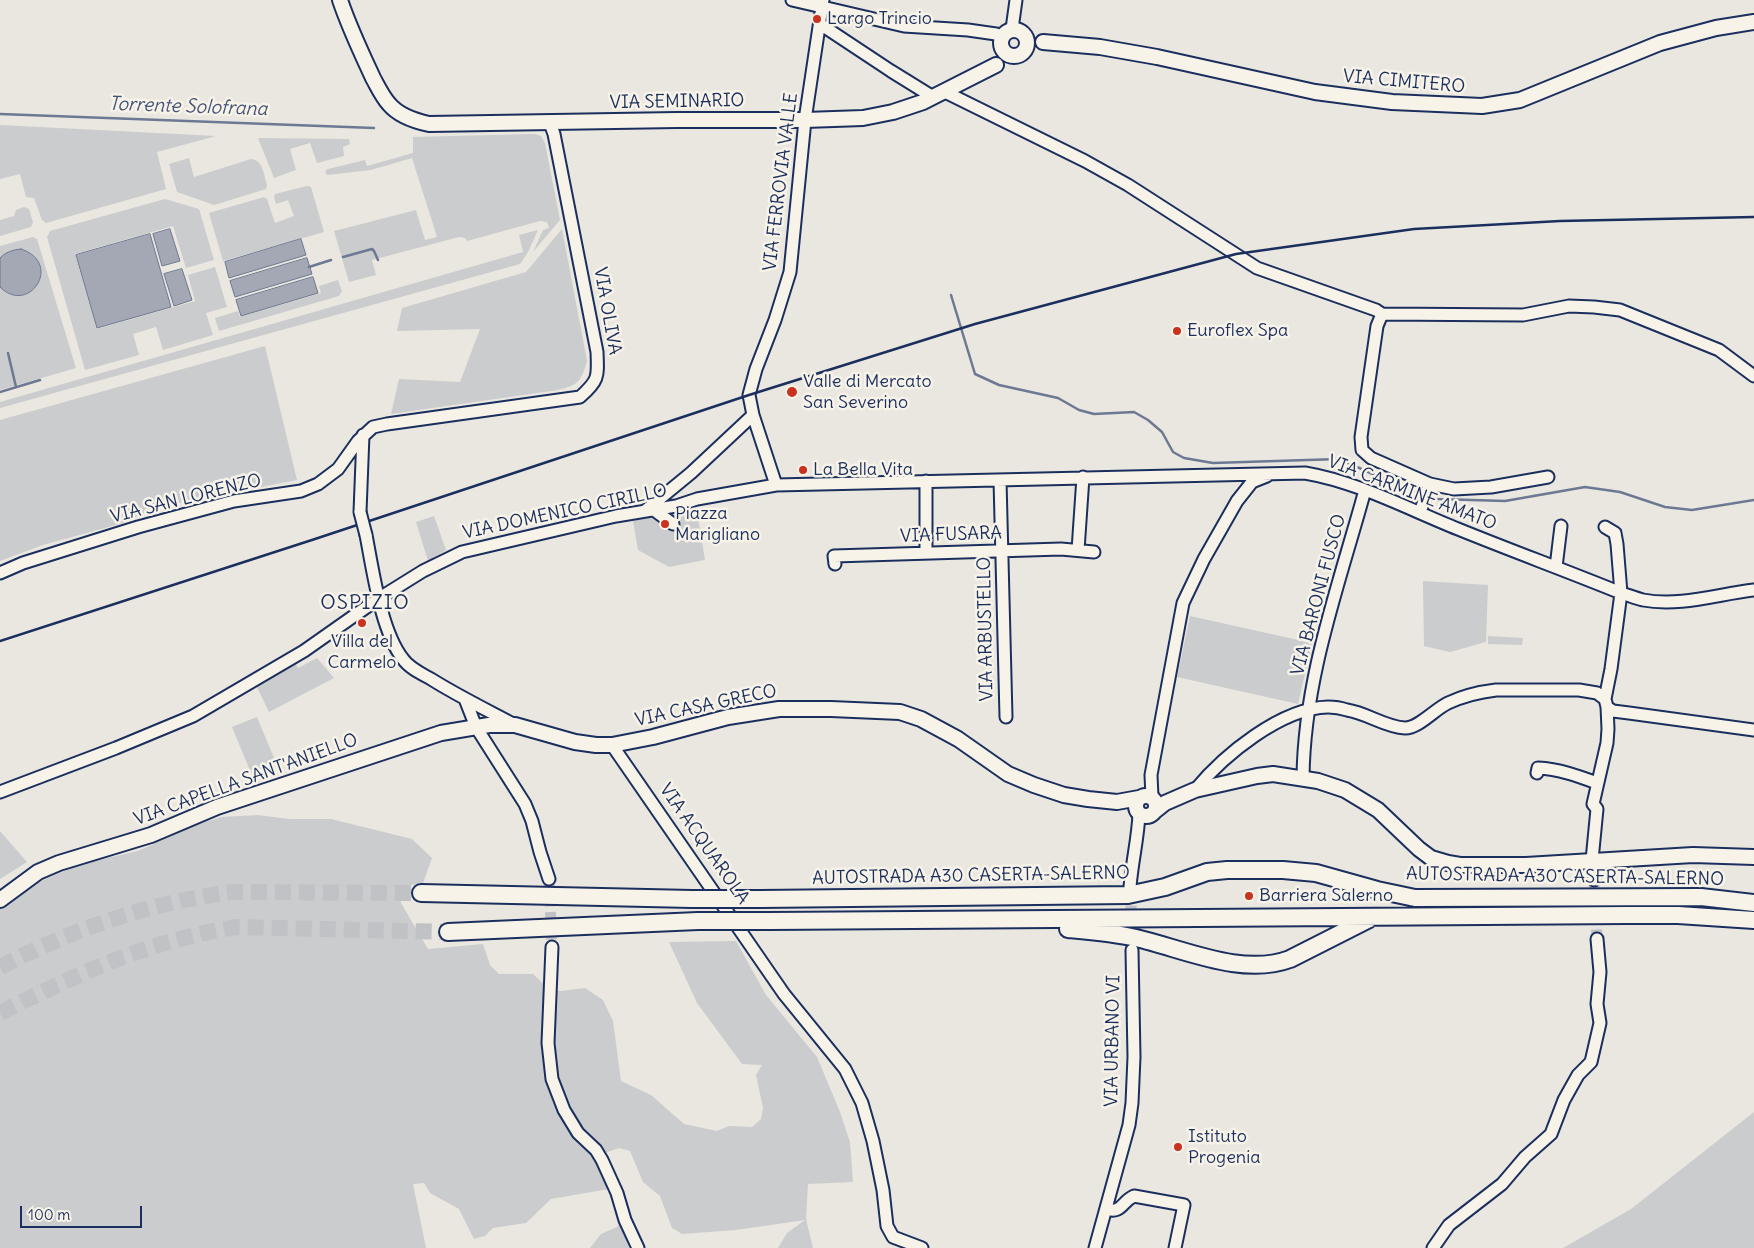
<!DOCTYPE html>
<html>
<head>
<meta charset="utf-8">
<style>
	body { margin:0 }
	#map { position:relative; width:1754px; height:1248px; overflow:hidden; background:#eae7e0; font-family:Delius,sans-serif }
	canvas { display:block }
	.scale { position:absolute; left:20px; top:1206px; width:122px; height:22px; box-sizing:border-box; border:2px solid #1b2f5e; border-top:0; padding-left:6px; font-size:15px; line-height:18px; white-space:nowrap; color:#1b2f5e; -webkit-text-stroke:4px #f7f3e8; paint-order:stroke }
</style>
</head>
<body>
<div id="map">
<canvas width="1754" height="1248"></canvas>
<div class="scale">100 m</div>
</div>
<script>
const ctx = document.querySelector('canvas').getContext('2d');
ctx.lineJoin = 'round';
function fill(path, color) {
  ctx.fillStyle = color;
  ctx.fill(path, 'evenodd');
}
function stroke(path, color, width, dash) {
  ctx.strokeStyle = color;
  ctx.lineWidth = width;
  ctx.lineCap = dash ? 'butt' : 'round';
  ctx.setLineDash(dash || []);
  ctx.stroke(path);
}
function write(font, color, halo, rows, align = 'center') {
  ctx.font = font + ' Delius,sans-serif';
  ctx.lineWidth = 5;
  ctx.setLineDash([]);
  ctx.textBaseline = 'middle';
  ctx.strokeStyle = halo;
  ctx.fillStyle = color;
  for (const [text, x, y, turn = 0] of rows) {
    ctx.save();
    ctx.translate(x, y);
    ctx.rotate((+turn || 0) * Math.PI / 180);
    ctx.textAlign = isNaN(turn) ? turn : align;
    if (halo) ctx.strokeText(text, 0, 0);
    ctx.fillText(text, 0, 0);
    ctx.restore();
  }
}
const green = new Path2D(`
	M 0,125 L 216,136 L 157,152 L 166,189 L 46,223 L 42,220 L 34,198 L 26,197 L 20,174 L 0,179 Z
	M 535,134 L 541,136 L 545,143 L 560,220 L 533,252 L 543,230 L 549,228 L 547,222 L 540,221 L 467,241 L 465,238 L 459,237 L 372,260 L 376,275 L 349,282 L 334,231 L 416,210 L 425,240 L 437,237 L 412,158 L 371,170 L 327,175 L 325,171 L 328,169 L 365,160 L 367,166 L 413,153 L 413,137 Z
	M 258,138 L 349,139 L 350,144 L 343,147 L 344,156 L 317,163 L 310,143 L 290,149 L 296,170 L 274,178 Z
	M 189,158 L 194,177 L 251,159 C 263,160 264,175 267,185 L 266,189 L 214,205 L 177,192 L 169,164 Z
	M 307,186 L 311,187 L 324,232 L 223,261 L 209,213 L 264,197 L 267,199 L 275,223 L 294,216 L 288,200 L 276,204 L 274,197 L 275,194 Z
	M 165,199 L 199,209 L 214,260 L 186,268 L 173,226 L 75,254 L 97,329 L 195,301 L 188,275 L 215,267 L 227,307 L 206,313 L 213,335 L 163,350 L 156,327 L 133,334 L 139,355 L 85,370 L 47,237 L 50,231 Z
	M 24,207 L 29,209 L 33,222 L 31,227 L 0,236 L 0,220 L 14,216 L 16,210 Z
	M 562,229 L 587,361 C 581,382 578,385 558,390 L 391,414 L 399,379 L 460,382 L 480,329 L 397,331 L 402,308 L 526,272 Z
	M 538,230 L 528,252 L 520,264 L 0,408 L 0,402 L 523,252 L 519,235 Z
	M 33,237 L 37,239 L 76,368 L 0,390 L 0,246 Z
	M 338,280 L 342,291 L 339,296 L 219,331 L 215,318 L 238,311 L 240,317 L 321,293 L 319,286 Z
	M 265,346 L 297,480 L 179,503 L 146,512 L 123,523 L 43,545 L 0,561 L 0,420 Z
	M 696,506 L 705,560 L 669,567 L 638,550 L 633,521 Z
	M 434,516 L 446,550 L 428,561 L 416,522 Z
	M 1423,581 L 1488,585 L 1486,642 L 1450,652 L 1424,646 Z
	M 1190,616 L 1312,643 L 1298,704 L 1177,677 Z
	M 1488,636 L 1523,638 L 1522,645 L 1488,644 Z
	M 317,658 L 334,678 L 269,712 L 256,685 L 294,661 L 298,668 Z
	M 257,717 L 276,763 L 251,773 L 232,727 Z
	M 258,815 L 289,819 L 331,819 L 412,839 L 432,858 L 423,883 L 399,887 L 401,903 L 428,949 L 483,944 L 490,965 L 499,974 L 533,974 L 549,989 L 561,991 L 585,988 L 603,1000 L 613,1021 L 621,1081 L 651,1095 L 684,1124 L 717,1131 L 729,1126 L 752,1127 L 761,1119 L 763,1108 L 756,1075 L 762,1065 L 742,1064 L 697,1003 L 669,942 L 736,941 L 766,995 L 817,1057 L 840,1112 L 850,1142 L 853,1182 L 808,1184 L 806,1219 L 813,1248 L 778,1248 L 787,1233 L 805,1220 L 736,1230 L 682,1234 L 672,1228 L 660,1196 L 643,1182 L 630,1151 L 619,1148 L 599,1155 L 609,1189 L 551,1199 L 526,1223 L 493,1228 L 485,1236 L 474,1239 L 459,1209 L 430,1193 L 424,1183 L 413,1184 L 426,1248 L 0,1248 L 0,907 L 18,891 L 81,864 L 138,851 L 196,825 L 221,817 Z
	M 0,831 L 27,862 L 0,879 Z
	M 1754,1112 L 1754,1248 L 1563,1248 L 1631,1209 Z
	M 620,1223 L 629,1248 L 590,1248 L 601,1234 L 617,1227 Z`);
const water = new Path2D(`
	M 170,229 L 180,261 L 162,266 L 153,234 Z
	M 150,234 L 171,307 L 97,328 L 76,255 Z
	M 301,239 L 306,255 L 229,278 L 225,262 Z
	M 21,249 C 64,263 29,316 0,287 L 0,258 C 6,252 12,250 21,249 Z
	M 307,258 L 312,274 L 235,297 L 230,281 Z
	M 182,269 L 192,300 L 174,306 L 164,274 Z
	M 313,277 L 318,293 L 241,316 L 236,300 Z`);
const stream = new Path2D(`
	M 0,114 L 374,128
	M 343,257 L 372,249 L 374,251 L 378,260
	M 309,267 L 331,260
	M 951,295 L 975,374 L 999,385 L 1058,398 L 1079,410 L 1094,414 L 1134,412 L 1148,420 L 1162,432 L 1173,452 L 1184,458 L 1213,463 L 1339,459 L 1393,483 L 1423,494
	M 8,353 L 16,387
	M 0,392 L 40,380
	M 1429,496 L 1438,499 L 1505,501 L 1585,487 L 1620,492 L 1665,507 L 1692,510 L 1754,500`);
const minorTunnel = new Path2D(`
	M 549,879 L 552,947
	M 1594,880 L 1597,939
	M 1131,889 L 1131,943`);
const highwayTunnel = new Path2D(`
	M 0,967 C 73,929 152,902 233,892 L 421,893
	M 0,1013 C 18,1003 37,995 55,986 C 115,958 171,937 237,927 L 448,932`);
const minor = new Path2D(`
	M 792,0 L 904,26 L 968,30 L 996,34 L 1001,37
	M 820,24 L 891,71 L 933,97
	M 1012,29 L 1016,0
	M 943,91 L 1085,161 L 1128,185 L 1257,268 L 1376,310 L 1382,314 L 1523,315 L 1569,306 L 1594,307 L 1620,310 L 1719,350 L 1754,376
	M 1382,314 L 1377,326 L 1361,437 L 1362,450 L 1371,458 L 1430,484 L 1454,489 L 1491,487 L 1548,477
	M 1000,480 L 1006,717
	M 926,481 L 926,553
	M 776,485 L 753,415 L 749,395 L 756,369 L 775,320 L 790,272 L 805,120 L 823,0
	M 646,510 L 691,473 L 753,415
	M 654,510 L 673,524
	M 360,512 L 363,435
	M 1420,512 L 1430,484
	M 366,535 C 373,571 381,631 403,659 C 409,668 422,674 431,679 C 458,696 487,710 515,725
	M 1078,550 L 1083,477
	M 835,564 L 834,556 L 1061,549 L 1094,552
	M 1556,567 L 1561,526
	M 0,573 L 23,563 L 138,527 L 234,501 L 301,491 L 318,484 L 338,469 L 358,441 L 373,427 L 387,424 L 580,397 C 599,380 598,377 597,352 L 554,134 L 550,123
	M 465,699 L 476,727 L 525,804 L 532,821 L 540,852 L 549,879
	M 1607,707 L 1613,711 L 1629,713 L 1754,730
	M 612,745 L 784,994 L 845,1069 L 862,1103 L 873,1141 L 883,1190 L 887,1226 L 893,1237 L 922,1248
	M 1537,773 L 1538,768 C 1559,769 1578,776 1597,783
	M 1303,778 C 1304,678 1339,585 1365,490
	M 1195,790 C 1224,755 1281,708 1328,707 C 1334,707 1341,708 1347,710 C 1367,713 1385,727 1405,728 C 1419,728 1435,709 1448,703 C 1463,696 1479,692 1496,690 L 1579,690 L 1597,693 L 1605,699
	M 0,792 L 116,748 L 193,716 L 304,651 L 378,599 L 423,571 L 462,552 L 616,516 L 676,506 L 697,499 L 776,485 L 1305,473 C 1358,482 1408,509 1458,529 C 1512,551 1567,571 1621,593 C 1628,595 1635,598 1643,600 C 1680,607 1718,594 1754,590
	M 1152,797 L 1151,775 L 1183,603 L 1204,559 L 1237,501 L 1252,482 L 1267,476
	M 1594,880 L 1592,860 L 1597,809 L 1593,804 L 1607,743 L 1608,729 L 1607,707 L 1605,699 L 1611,669 L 1621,593 L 1617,544 L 1615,533 L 1605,527
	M 1130,887 C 1132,862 1138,838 1139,814
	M 552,947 L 548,1043 L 552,1079 L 564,1110 L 578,1133 L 596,1150 L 602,1160 L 617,1193 L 625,1220 L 638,1248
	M 1106,1209 C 1122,1214 1121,1202 1134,1196 L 1184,1205 L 1175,1248
	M 1095,1248 L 1129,1125 L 1132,1103 L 1134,1057 L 1132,950
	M 1433,1248 L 1449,1225 L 1502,1184 L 1525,1157 L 1551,1134 L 1564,1100 L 1578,1075 L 1591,1062 L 1600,1023 L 1597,1004 L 1600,972 L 1597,939`);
const major = new Path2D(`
	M 340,0 C 349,27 361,52 373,78 C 378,87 382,96 389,104 C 399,116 415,121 429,124 L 677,120 L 805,120 L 863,118 L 893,112 L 923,102 L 996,65
	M1001 43a13 13 0 1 1 26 0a13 13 0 1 1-26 0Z
	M 1043,42 L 1100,47 L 1157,57 L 1315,92 L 1392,102 L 1482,106 L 1520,100 L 1660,43 L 1716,28 L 1754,22
	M1136 806a10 10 0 1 1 20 0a10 10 0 1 1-20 0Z
	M 1155,811 L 1165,803 L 1195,790 L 1257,776 L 1273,774 L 1318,781 L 1345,790 L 1378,810 L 1419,849 L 1431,858 L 1448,863 L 1460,865 L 1526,865 L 1693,855 L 1754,857
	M 0,900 L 38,872 L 59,863 L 151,835 L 217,807 L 441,733 L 489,725 L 515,725 L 575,742 L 596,745 L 612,745 L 653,737 L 728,717 L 779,709 L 831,709 L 900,712 L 921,719 L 958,739 L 1008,774 L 1034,785 L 1064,795 L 1088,799 L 1117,802 L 1139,798`);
const highway = new Path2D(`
	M 421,893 L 692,899
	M 760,899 L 1128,895 L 1165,887 L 1207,872 L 1227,870 L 1283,870 L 1316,873 L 1377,890 L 1415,898 L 1701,897 L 1754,903
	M 769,921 L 1627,915 L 1678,915 L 1754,920
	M 1068,929 C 1090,931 1114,933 1136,938 C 1184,949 1242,977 1290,959 L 1369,919
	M 448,932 L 698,921`);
const rail = new Path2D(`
	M 0,641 L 315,539 L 749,395 L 975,324 L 1236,254 L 1414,229 L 1560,221 L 1754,217`);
const minorBridge = new Path2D(`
	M 360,512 L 366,535`);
const highwayBridge = new Path2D(`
	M 692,899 L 760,899
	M 698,921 L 769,921`);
const markers = [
	[817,19,5,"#c8321e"],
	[1177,331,5,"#c8321e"],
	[792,392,6,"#c8321e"],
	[803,470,5,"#c8321e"],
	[665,524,5,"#c8321e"],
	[362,623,5,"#c8321e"],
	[1249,896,5,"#c8321e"],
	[1178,1147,5,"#c8321e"]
];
const poiNames = [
	["Largo Trincio",827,19],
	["Euroflex Spa",1187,331],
	["Valle di Mercato",803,382],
	["San Severino",803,403],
	["La Bella Vita",813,470],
	["Piazza",675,514],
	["Marigliano",675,535],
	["Villa del",362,642,"center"],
	["Carmelo",362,663,"center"],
	["Barriera Salerno",1259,896],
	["Istituto",1188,1137],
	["Progenia",1188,1158]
];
const streetNames = [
	["VIA CIMITERO",1404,82,5],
	["VIA SEMINARIO",677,102,-1],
	["VIA FERROVIA VALLE",781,182,-83],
	["VIA OLIVA",607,311,80],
	["VIA CARMINE AMATO",1412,493,21],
	["VIA SAN LORENZO",186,499,-14],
	["VIA DOMENICO CIRILLO",565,512,-12],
	["VIA FUSARA",951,535,-2],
	["VIA BARONI FUSCO",1319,595,-75],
	["VIA ARBUSTELLO",986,629,-91],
	["VIA CASA GRECO",706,706,-12],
	["VIA CAPELLA SANT'ANIELLO",246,780,-20],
	["VIA ACQUAROLA",704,844,55],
	["AUTOSTRADA A30 CASERTA-SALERNO",971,876,-1],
	["AUTOSTRADA A30 CASERTA-SALERNO",1565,877,1],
	["VIA URBANO VI",1113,1041,-89]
];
const waterNames = [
	["Torrente Solofrana",188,107,2]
];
const quarterNames = [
	["OSPIZIO",365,603]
];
fill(green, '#cbcccd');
fill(water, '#a3a8b4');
stroke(water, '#6d7892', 1);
stroke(stream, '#6d7892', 2.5);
stroke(minorTunnel, '#c1c2c6', 11, [11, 5.5]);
stroke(highwayTunnel, '#c1c2c6', 16, [16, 8]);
stroke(minor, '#1b2f5e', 15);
stroke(major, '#1b2f5e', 18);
stroke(highway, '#1b2f5e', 20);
stroke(minor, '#f7f3e8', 11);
stroke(major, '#f7f3e8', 14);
stroke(highway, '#f7f3e8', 16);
stroke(rail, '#1b2f5e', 2.5);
stroke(minorBridge, '#1b2f5e', 15, []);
stroke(highwayBridge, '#1b2f5e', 20, []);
stroke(minorBridge, '#f7f3e8', 11);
stroke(highwayBridge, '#f7f3e8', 16);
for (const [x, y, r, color] of markers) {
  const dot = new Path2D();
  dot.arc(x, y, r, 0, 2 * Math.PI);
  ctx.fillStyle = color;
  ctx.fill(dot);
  stroke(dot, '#f7f3e8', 2);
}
write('18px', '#1b2f5e', '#f7f3e8', poiNames, 'left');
write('18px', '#1b2f5e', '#f7f3e8', streetNames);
write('italic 19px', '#445378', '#f7f3e8', waterNames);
ctx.letterSpacing = '1px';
write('20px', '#1b2f5e', '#f7f3e8', quarterNames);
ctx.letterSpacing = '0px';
</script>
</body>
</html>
